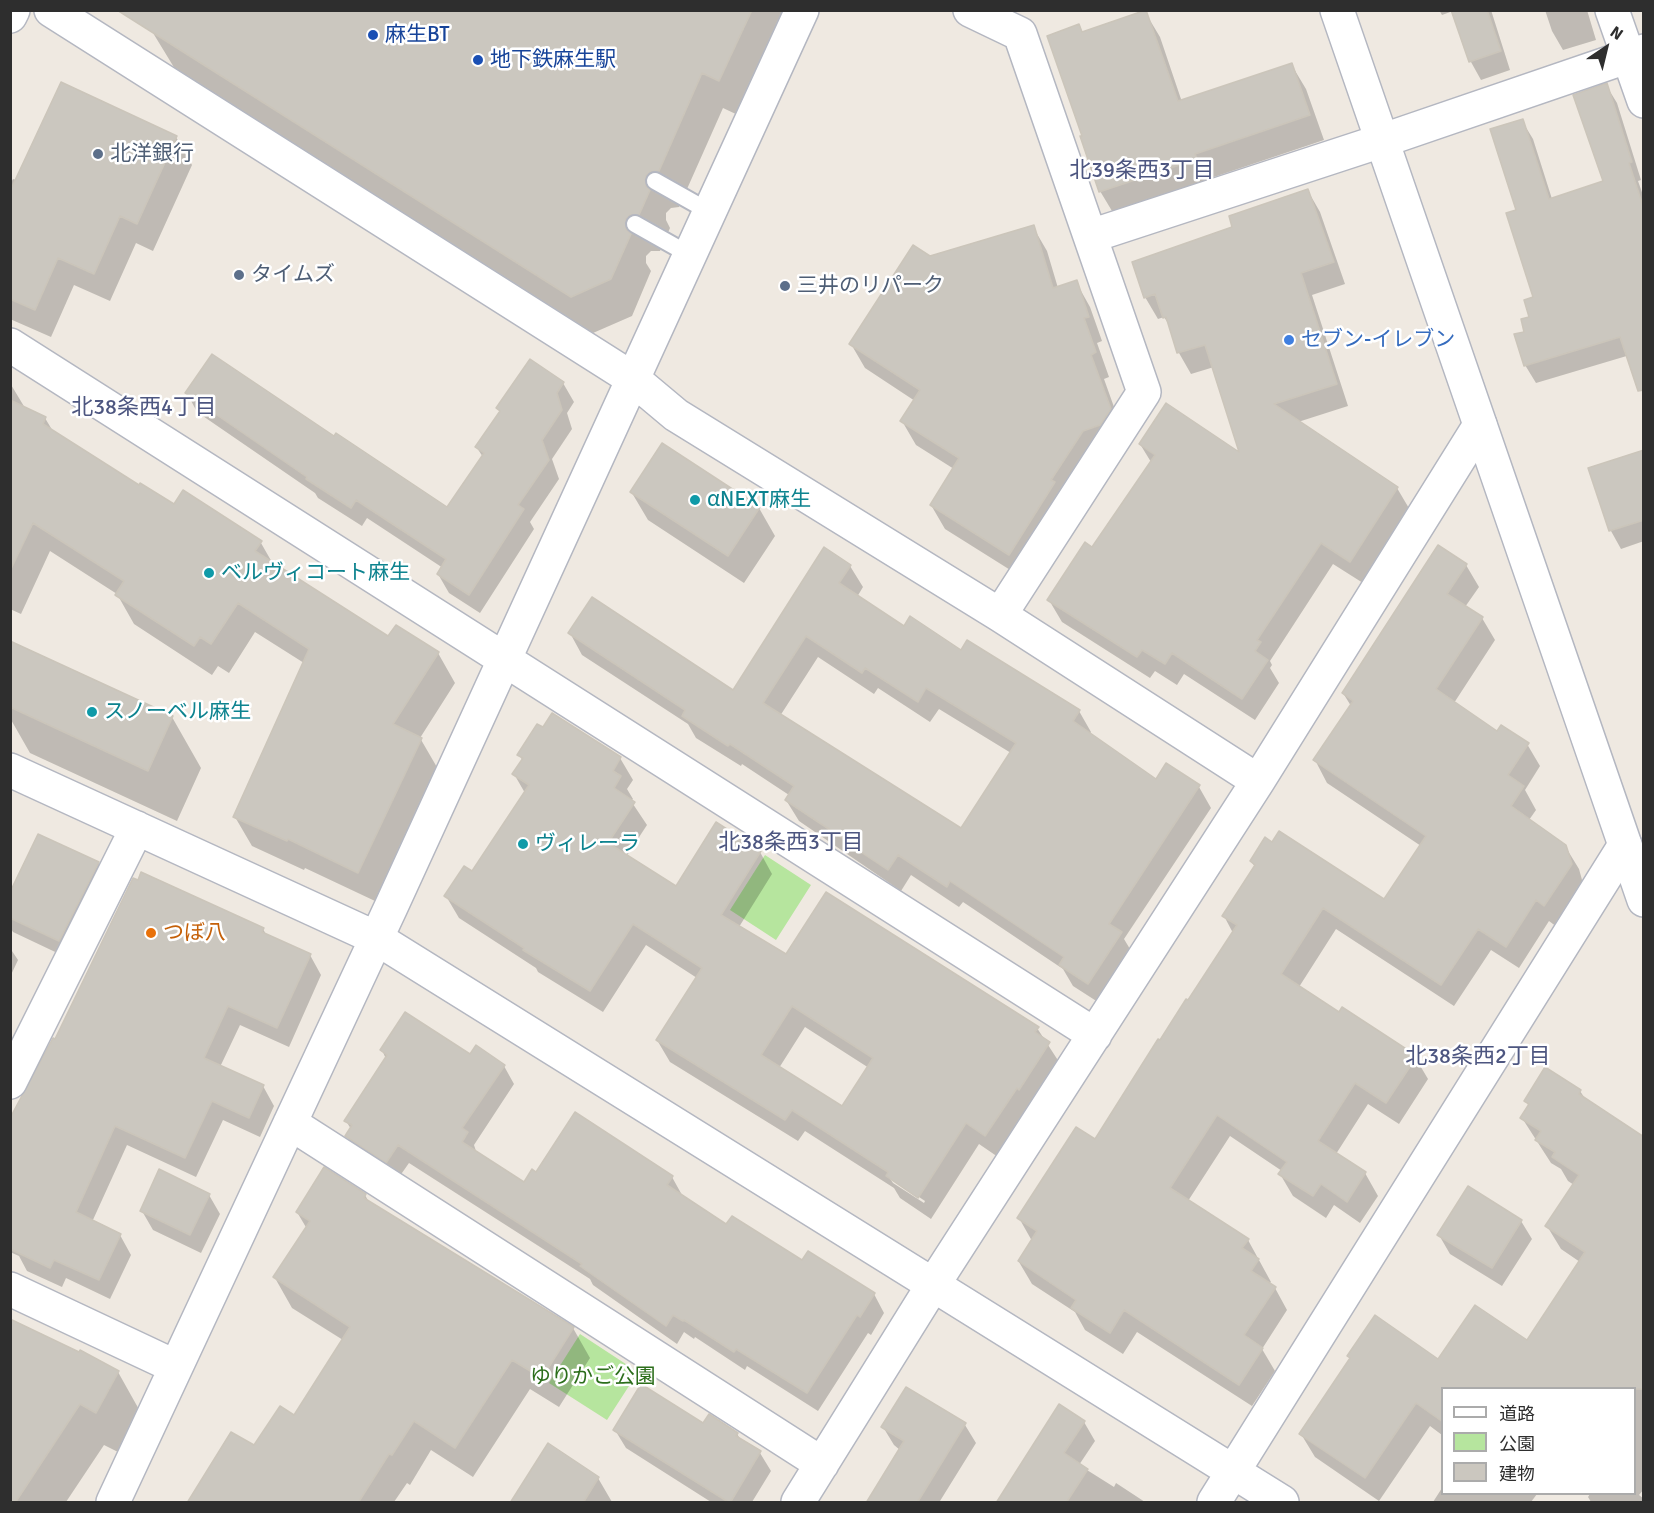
<!DOCTYPE html>
<html>
<head>
<meta charset="utf-8">
<style>
	body { margin:0 }
	#map { position:relative; width:1654px; height:1513px; overflow:hidden; background:#efe9e1; font-family:Signika,"Noto Sans JP",sans-serif }
	canvas { display:block }
	.frame { position:absolute; inset:0; border:12px solid #2e2e2e; pointer-events:none }
	.legend { position:absolute; left:1441px; top:1387px; width:195px; height:108px; box-sizing:border-box; background:#fff; border:2px solid #ababab; margin:0; padding:8px 10px; list-style:none; font-size:18px; color:#2e2e2e }
	.legend li { display:flex; align-items:center; gap:12px; height:30px }
	.legend b { width:30px; border:2px solid #ababab }
	.north { position:absolute; left:1576px; top:18px; width:60px; height:60px; -webkit-text-stroke:4px #fff; paint-order:stroke; rotate:35deg; font-size:16px; font-weight:700; line-height:24px; text-align:center; color:#2e2e2e }
	.north::after { content:''; display:block; margin:auto; width:21px; height:27px; background:#2e2e2e; clip-path:polygon(50% 0,100% 100%,50% 72%,0 100%) }
</style>
</head>
<body>
<div id="map">
<canvas width="1654" height="1513"></canvas>
<div class="frame"></div>
<ul class="legend">
<li><b style="height:8px;background:#fff"></b>道路</li>
<li><b style="height:16px;background:#b6e59e"></b>公園</li>
<li><b style="height:16px;background:#cbc7bf"></b>建物</li>
</ul>
<div class="north">N</div>
</div>
<script>
const ctx = document.querySelector('canvas').getContext('2d');
ctx.lineJoin = 'round';
function fill(path, color) {
  ctx.fillStyle = color;
  ctx.fill(path, 'evenodd');
}
function stroke(path, color, width, dash) {
  ctx.strokeStyle = color;
  ctx.lineWidth = width;
  ctx.lineCap = dash ? 'butt' : 'round';
  ctx.setLineDash(dash || []);
  ctx.stroke(path);
}
function write(font, color, halo, rows, align = 'center') {
  ctx.font = font + ' Signika,"Noto Sans JP",sans-serif';
  ctx.lineWidth = 5;
  ctx.setLineDash([]);
  ctx.textBaseline = 'middle';
  ctx.strokeStyle = halo;
  ctx.fillStyle = color;
  for (const [text, x, y, turn = 0] of rows) {
    ctx.save();
    ctx.translate(x, y);
    ctx.rotate((+turn || 0) * Math.PI / 180);
    ctx.textAlign = isNaN(turn) ? turn : align;
    if (halo) ctx.strokeText(text, 0, 0);
    ctx.fillText(text, 0, 0);
    ctx.restore();
  }
}
const green = new Path2D(`
	M 765,855 L 811,885 L 776,940 L 730,910 Z
	M 580,1334 L 638,1372 L 607,1420 L 549,1383 Z`);
const shadow = new Path2D(`
	M 139,10 L 789,10 L 740,116 L 723,108 L 679,207 L 671,208 L 666,213 L 666,220 L 670,228 L 660,251 L 651,251 L 646,256 L 646,263 L 651,271 L 632,316 L 593,333 L 175,69 Z
	M 1439,10 L 1491,10 L 1510,70 L 1481,80 L 1471,62 L 1453,11 L 1442,15 Z
	M 1545,10 L 1587,10 L 1596,40 L 1563,50 L 1552,31 Z
	M 1145,12 L 1160,37 L 1182,102 L 1291,64 L 1306,89 L 1324,140 L 1208,179 L 1210,185 L 1115,216 L 1100,191 L 1083,34 Z
	M 1606,85 L 1617,103 L 1641,180 L 1638,181 L 1644,198 L 1644,386 L 1630,355 L 1536,383 L 1525,365 L 1526,333 L 1535,298 L 1518,210 L 1522,121 L 1533,139 L 1552,199 L 1605,182 Z
	M 176,137 L 192,165 L 153,251 L 136,243 L 110,301 L 74,285 L 51,337 L 10,319 L 10,184 L 13,179 L 17,180 Z
	M 1308,191 L 1320,212 L 1345,284 L 1312,295 L 1348,406 L 1298,422 L 1397,488 L 1410,510 L 1363,583 L 1333,564 L 1270,661 L 1272,665 L 1270,668 L 1279,683 L 1255,720 L 1184,674 L 1177,685 L 1155,671 L 1150,678 L 1062,622 L 1049,600 L 1093,549 L 1151,462 L 1140,444 L 1242,456 L 1214,367 L 1191,374 L 1179,353 L 1171,328 L 1164,317 L 1158,319 L 1145,297 L 1234,228 Z
	M 1033,227 L 1047,251 L 1058,288 L 1076,282 L 1090,307 L 1102,341 L 1097,343 L 1109,377 L 1104,379 L 1124,435 L 1023,578 L 945,529 L 931,505 L 954,469 L 916,445 L 902,421 L 915,401 L 865,368 L 851,344 L 930,258 Z
	M 530,361 L 563,383 L 574,402 L 567,413 L 572,429 L 552,459 L 559,479 L 530,522 L 534,529 L 480,613 L 449,593 L 438,574 L 443,568 L 367,518 L 362,526 L 318,498 L 315,493 L 197,412 L 187,393 L 334,438 L 448,509 L 483,457 L 477,448 L 501,413 L 498,408 Z
	M 10,383 L 25,408 L 45,418 L 54,433 L 139,487 L 174,506 L 261,543 L 273,564 L 389,639 L 438,653 L 455,683 L 420,738 L 438,769 L 375,901 L 305,868 L 304,870 L 252,846 L 235,817 L 304,663 L 255,632 L 229,673 L 218,666 L 212,675 L 134,624 L 117,594 L 50,551 L 21,614 L 10,609 Z
	M 1644,452 L 1644,541 L 1621,549 L 1611,531 L 1590,469 Z
	M 632,493 L 759,508 L 775,536 L 744,583 L 648,520 Z
	M 1466,565 L 1479,587 L 1465,607 L 1482,618 L 1495,640 L 1454,703 L 1497,733 L 1527,744 L 1540,766 L 1525,790 L 1536,810 L 1529,820 L 1565,846 L 1579,869 L 1584,887 L 1557,927 L 1549,921 L 1519,968 L 1491,950 L 1454,1006 L 1336,929 L 1299,987 L 1339,1014 L 1415,1057 L 1428,1079 L 1399,1124 L 1368,1104 L 1336,1154 L 1365,1173 L 1378,1196 L 1360,1223 L 1334,1205 L 1326,1218 L 1293,1196 L 1280,1174 L 1282,1171 L 1230,1136 L 1188,1201 L 1248,1240 L 1271,1282 L 1269,1284 L 1275,1288 L 1287,1310 L 1262,1349 L 1275,1371 L 1252,1406 L 1137,1332 L 1123,1354 L 1085,1330 L 1075,1312 L 1032,1284 L 1019,1262 L 1032,1241 L 1019,1218 L 1095,1141 L 1188,1002 L 1233,933 L 1224,916 L 1255,867 L 1251,861 L 1385,901 L 1421,846 L 1327,783 L 1315,760 L 1351,706 L 1343,693 Z
	M 850,566 L 863,587 L 857,597 L 904,628 L 962,652 L 1079,711 L 1091,732 L 1090,734 L 1156,781 L 1199,787 L 1211,808 L 1124,939 L 1133,954 L 1101,1004 L 1073,986 L 1063,969 L 963,902 L 959,907 L 911,875 L 901,891 L 799,821 L 786,800 L 789,795 L 742,764 L 741,766 L 696,738 L 688,724 L 582,655 L 570,633 L 733,692 ZM 818,657 L 874,694 L 878,688 L 930,722 L 939,709 L 1011,753 L 961,830 L 780,716 Z
	M 10,681 L 172,717 L 201,768 L 177,821 L 30,753 L 10,718 Z
	M 519,755 L 620,758 L 633,780 L 627,789 L 633,799 L 631,801 L 647,825 L 626,857 L 677,889 L 760,852 L 772,874 L 739,927 L 786,956 L 1037,1028 L 1061,1065 L 998,1157 L 979,1144 L 931,1219 L 900,1198 L 894,1188 L 805,1131 L 798,1141 L 670,1062 L 657,1040 L 697,978 L 646,945 L 603,1012 L 538,972 L 536,968 L 459,918 L 446,896 L 473,874 L 525,793 L 514,774 L 523,761 ZM 805,1027 L 869,1068 L 842,1109 L 779,1068 ZM 889,1177 L 925,1201 L 924,1203 L 893,1183 Z
	M 98,863 L 109,882 L 70,959 L 13,932 L 10,927 L 10,895 Z
	M 263,929 L 267,936 L 310,955 L 321,975 L 289,1047 L 240,1025 L 220,1067 L 263,1086 L 274,1106 L 260,1137 L 223,1120 L 196,1177 L 127,1145 L 92,1222 L 120,1235 L 131,1255 L 110,1299 L 66,1278 L 62,1287 L 27,1271 L 19,1256 L 10,1252 L 10,1122 Z
	M 10,948 L 18,960 L 10,977 Z
	M 382,1050 L 470,1056 L 504,1066 L 514,1084 L 474,1145 L 477,1154 L 524,1184 L 537,1174 L 672,1177 L 682,1195 L 727,1226 L 874,1294 L 884,1313 L 871,1335 L 868,1333 L 818,1411 L 747,1366 L 745,1370 L 695,1337 L 694,1339 L 684,1332 L 677,1344 L 593,1285 L 590,1279 L 409,1163 L 397,1180 L 357,1155 L 347,1136 L 351,1129 L 346,1121 L 386,1059 Z
	M 1580,1091 L 1586,1100 L 1644,1139 L 1644,1489 L 1639,1495 L 1644,1499 L 1644,1502 L 1591,1502 L 1588,1497 L 1590,1494 L 1634,1494 L 1634,1388 L 1442,1388 L 1442,1435 L 1430,1426 L 1379,1501 L 1315,1457 L 1301,1434 L 1351,1359 L 1439,1361 L 1527,1342 L 1580,1262 L 1561,1249 L 1547,1226 L 1574,1185 L 1568,1181 L 1561,1169 L 1551,1163 L 1522,1118 L 1529,1107 L 1526,1101 Z
	M 209,1195 L 220,1214 L 201,1253 L 153,1230 L 142,1211 Z
	M 365,1195 L 370,1204 L 573,1328 L 590,1358 L 559,1407 L 530,1389 L 473,1477 L 431,1450 L 410,1485 L 407,1483 L 394,1502 L 189,1502 L 294,1417 L 343,1340 L 292,1308 L 275,1278 L 307,1229 L 297,1212 Z
	M 1521,1221 L 1532,1239 L 1502,1286 L 1450,1254 L 1439,1235 Z
	M 10,1336 L 118,1372 L 141,1413 L 120,1453 L 104,1445 L 66,1502 L 10,1502 Z
	M 1084,1422 L 1095,1441 L 1079,1465 L 1114,1487 L 1116,1483 L 1145,1502 L 998,1502 Z
	M 704,1425 L 737,1434 L 741,1440 L 760,1453 L 771,1471 L 752,1502 L 711,1502 L 626,1448 L 615,1430 Z
	M 965,1425 L 976,1443 L 940,1501 L 943,1502 L 868,1502 L 900,1450 L 894,1445 L 883,1427 Z
	M 598,1478 L 612,1502 L 512,1502 Z
	M 1442,1488 L 1442,1494 L 1537,1494 L 1531,1502 L 1433,1502 Z`);
const building = new Path2D(`
	M 117,10 L 752,10 L 719,81 L 702,73 L 659,171 L 650,172 L 646,176 L 646,186 L 650,190 L 639,215 L 630,215 L 626,219 L 626,229 L 631,234 L 611,279 L 571,297 Z
	M 1146,10 L 1178,101 L 1292,63 L 1310,115 L 1195,154 L 1197,159 L 1099,192 L 1080,136 L 1082,136 L 1047,36 L 1079,24 L 1082,32 Z
	M 1451,10 L 1487,10 L 1501,51 L 1469,62 Z
	M 61,82 L 177,136 L 137,224 L 120,216 L 94,274 L 58,258 L 35,310 L 10,299 L 10,191 Z
	M 1607,83 L 1632,162 L 1629,163 L 1644,209 L 1644,390 L 1638,391 L 1620,337 L 1524,366 L 1514,334 L 1524,332 L 1521,319 L 1529,317 L 1524,300 L 1533,297 L 1506,213 L 1516,210 L 1490,129 L 1523,119 L 1549,199 L 1603,181 L 1573,95 Z
	M 1308,189 L 1334,262 L 1301,273 L 1337,384 L 1274,404 L 1398,487 L 1350,562 L 1321,543 L 1257,640 L 1261,642 L 1255,651 L 1268,660 L 1242,699 L 1172,653 L 1165,664 L 1142,650 L 1137,657 L 1047,600 L 1085,542 L 1092,547 L 1155,455 L 1139,444 L 1166,403 L 1239,452 L 1205,345 L 1177,353 L 1166,317 L 1163,318 L 1155,294 L 1144,298 L 1132,262 L 1232,227 L 1229,216 Z
	M 1034,225 L 1053,288 L 1077,280 L 1089,317 L 1084,318 L 1096,352 L 1091,355 L 1111,409 L 1100,425 L 1083,431 L 1051,480 L 1055,482 L 1009,555 L 930,505 L 959,458 L 900,421 L 920,390 L 849,344 L 913,245 L 930,256 Z
	M 212,354 L 334,436 L 336,433 L 447,507 L 484,453 L 475,447 L 500,411 L 496,408 L 530,359 L 564,382 L 557,393 L 562,410 L 542,440 L 549,460 L 518,505 L 524,509 L 469,595 L 437,574 L 446,559 L 356,500 L 351,508 L 306,479 L 307,477 L 185,393 Z
	M 10,400 L 46,417 L 43,424 L 139,485 L 140,483 L 174,504 L 183,490 L 262,541 L 255,551 L 388,636 L 396,625 L 439,652 L 393,724 L 422,738 L 358,873 L 288,839 L 287,841 L 233,817 L 309,649 L 238,603 L 211,644 L 200,637 L 194,646 L 115,595 L 124,581 L 33,523 L 10,571 Z
	M 662,443 L 760,507 L 728,556 L 630,492 Z
	M 1644,450 L 1644,520 L 1609,531 L 1588,468 Z
	M 1438,545 L 1467,564 L 1447,594 L 1483,617 L 1436,689 L 1497,731 L 1501,725 L 1529,743 L 1508,775 L 1524,786 L 1511,806 L 1566,845 L 1572,864 L 1544,906 L 1536,900 L 1506,947 L 1478,929 L 1441,985 L 1323,908 L 1281,974 L 1339,1012 L 1342,1007 L 1417,1056 L 1386,1103 L 1355,1083 L 1318,1141 L 1366,1172 L 1347,1202 L 1321,1184 L 1313,1196 L 1278,1174 L 1287,1162 L 1217,1115 L 1170,1188 L 1249,1239 L 1242,1248 L 1259,1259 L 1251,1271 L 1276,1287 L 1244,1335 L 1263,1348 L 1239,1385 L 1124,1310 L 1110,1333 L 1071,1308 L 1076,1300 L 1018,1261 L 1037,1231 L 1017,1218 L 1076,1127 L 1095,1139 L 1158,1039 L 1160,1040 L 1186,999 L 1188,1000 L 1237,925 L 1222,916 L 1255,865 L 1250,861 L 1265,837 L 1272,842 L 1279,831 L 1384,899 L 1426,836 L 1313,760 L 1353,701 L 1342,693 Z
	M 824,547 L 851,565 L 839,583 L 904,626 L 910,616 L 961,650 L 967,640 L 1080,710 L 1073,721 L 1156,779 L 1166,763 L 1200,785 L 1109,924 L 1122,932 L 1088,984 L 1059,965 L 1064,957 L 950,881 L 947,887 L 898,855 L 888,870 L 855,848 L 856,847 L 785,800 L 794,786 L 730,744 L 728,746 L 682,716 L 685,710 L 568,633 L 592,597 L 733,690 ZM 806,636 L 862,673 L 865,668 L 918,702 L 926,688 L 1016,743 L 961,828 L 763,703 Z
	M 10,641 L 173,716 L 148,771 L 10,707 Z
	M 552,713 L 621,757 L 613,771 L 621,776 L 614,788 L 635,802 L 608,843 L 676,886 L 716,822 L 761,851 L 721,915 L 786,954 L 826,892 L 1039,1027 L 1035,1032 L 1050,1042 L 1019,1090 L 1017,1088 L 985,1136 L 966,1123 L 918,1198 L 886,1176 L 888,1172 L 792,1110 L 785,1120 L 656,1040 L 702,968 L 633,924 L 590,991 L 523,950 L 524,948 L 444,896 L 464,866 L 472,871 L 529,785 L 512,774 L 523,758 L 517,755 L 537,724 L 543,727 ZM 792,1006 L 873,1058 L 842,1106 L 761,1055 Z
	M 38,834 L 99,862 L 59,941 L 10,918 L 10,892 Z
	M 141,872 L 264,928 L 262,932 L 311,954 L 277,1028 L 228,1006 L 204,1058 L 264,1085 L 249,1118 L 212,1101 L 185,1158 L 115,1126 L 76,1212 L 121,1234 L 99,1280 L 54,1260 L 50,1268 L 10,1249 L 10,1118 L 53,1038 L 55,1039 L 133,878 L 138,880 Z
	M 405,1012 L 470,1054 L 476,1045 L 505,1065 L 462,1128 L 468,1132 L 462,1142 L 524,1182 L 532,1169 L 536,1172 L 575,1112 L 673,1176 L 667,1185 L 726,1224 L 732,1216 L 802,1260 L 808,1251 L 875,1293 L 860,1317 L 857,1315 L 807,1393 L 736,1349 L 734,1352 L 684,1320 L 683,1321 L 673,1315 L 666,1326 L 580,1266 L 582,1264 L 398,1145 L 386,1163 L 345,1136 L 352,1125 L 344,1121 L 387,1055 L 380,1050 Z
	M 1545,1067 L 1581,1090 L 1579,1094 L 1644,1137 L 1644,1389 L 1443,1389 L 1443,1422 L 1416,1403 L 1365,1478 L 1299,1434 L 1350,1358 L 1347,1356 L 1375,1315 L 1438,1359 L 1475,1305 L 1527,1340 L 1585,1252 L 1545,1226 L 1579,1175 L 1552,1157 L 1555,1152 L 1535,1140 L 1541,1131 L 1520,1118 L 1529,1104 L 1524,1101 Z
	M 324,1167 L 366,1194 L 364,1198 L 574,1327 L 542,1378 L 512,1360 L 455,1448 L 414,1421 L 392,1455 L 389,1454 L 358,1503 L 187,1503 L 231,1432 L 254,1445 L 280,1406 L 294,1415 L 350,1327 L 273,1277 L 310,1221 L 296,1212 Z
	M 159,1169 L 210,1194 L 190,1235 L 140,1211 Z
	M 1468,1186 L 1522,1220 L 1492,1268 L 1437,1235 Z
	M 10,1319 L 79,1352 L 80,1350 L 119,1371 L 96,1413 L 80,1404 L 15,1503 L 10,1503 Z
	M 641,1384 L 703,1423 L 709,1414 L 738,1433 L 736,1436 L 761,1451 L 730,1503 L 613,1430 Z
	M 906,1387 L 966,1423 L 917,1503 L 866,1503 L 904,1441 L 881,1427 Z
	M 1059,1404 L 1085,1421 L 1064,1453 L 1088,1469 L 1066,1503 L 996,1503 Z
	M 548,1443 L 599,1477 L 583,1503 L 510,1503 Z`);
const lane = new Path2D(`
	M 655,181 L 710,212
	M 635,224 L 690,255`);
const street = new Path2D(`
	M 51,10 L 633,379 L 676,415 L 1000,615 L 1258,781
	M 970,10 L 1020,34 L 1144,392 L 1000,615
	M 1612,10 L 1644,101
	M 1091,236 L 1381,141 L 1644,51
	M 10,345 L 1095,1035
	M 10,770 L 376,938 L 1282,1502
	M 10,1082 L 137,828
	M 290,1123 L 822,1464
	M 10,1289 L 176,1367
	M 113,1502 L 391,907 L 802,10
	M 798,1502 L 933,1285 L 1258,781 L 1480,425
	M 1214,1502 L 1625,845`);
const secondary = new Path2D(`
	M 1337,10 L 1644,900
	M 10,16 L 13,10`);
const markers = [
	[373,35,6,"#1a4fb4"],
	[478,60,6,"#1a4fb4"],
	[98,154,6,"#5c6f8a"],
	[239,275,6,"#5c6f8a"],
	[785,286,6,"#5c6f8a"],
	[1289,340,6,"#3f7fe0"],
	[695,500,6,"#0f9aa8"],
	[209,573,6,"#0f9aa8"],
	[92,712,6,"#0f9aa8"],
	[523,844,6,"#0f9aa8"],
	[151,933,6,"#e8710a"]
];
const transitNames = [
	["麻生BT",385,35],
	["地下鉄麻生駅",490,60]
];
const serviceNames = [
	["北洋銀行",110,154],
	["タイムズ",251,275],
	["三井のリパーク",797,286]
];
const shopNames = [
	["セブン-イレブン",1301,340]
];
const cultureNames = [
	["αNEXT麻生",707,500],
	["ベルヴィコート麻生",221,573],
	["スノーベル麻生",104,712],
	["ヴィレーラ",535,844]
];
const foodNames = [
	["つぼ八",163,933]
];
const parkNames = [
	["ゆりかご公園",593,1377]
];
const neighbourhoodNames = [
	["北39条西3丁目",1142,171],
	["北38条西4丁目",144,408],
	["北38条西3丁目",791,843],
	["北38条西2丁目",1478,1057]
];
fill(green, '#b6e59e');
fill(shadow, '#0003');
fill(building, '#cbc7bf');
stroke(building, '#cbc5ba', 1.5);
stroke(lane, '#b4b7c1', 20);
stroke(street, '#b4b7c1', 36);
stroke(secondary, '#b4b7c1', 36);
stroke(lane, '#fff', 16);
stroke(street, '#fff', 33);
stroke(secondary, '#fff', 33);
for (const [x, y, r, color] of markers) {
  const dot = new Path2D();
  dot.arc(x, y, r, 0, 2 * Math.PI);
  ctx.fillStyle = color;
  ctx.fill(dot);
  stroke(dot, '#fff', 2);
}
write('21px', '#164399', '#fff', transitNames, 'left');
write('21px', '#4e5e75', '#fff', serviceNames, 'left');
write('21px', '#366cbe', '#fff', shopNames, 'left');
write('21px', '#0d838f', '#fff', cultureNames, 'left');
write('21px', '#c56008', '#fff', foodNames, 'left');
write('21px', '#2c6e1b', '#fff', parkNames);
write('22px', '#4d5680', '#fff', neighbourhoodNames);
</script>
</body>
</html>
